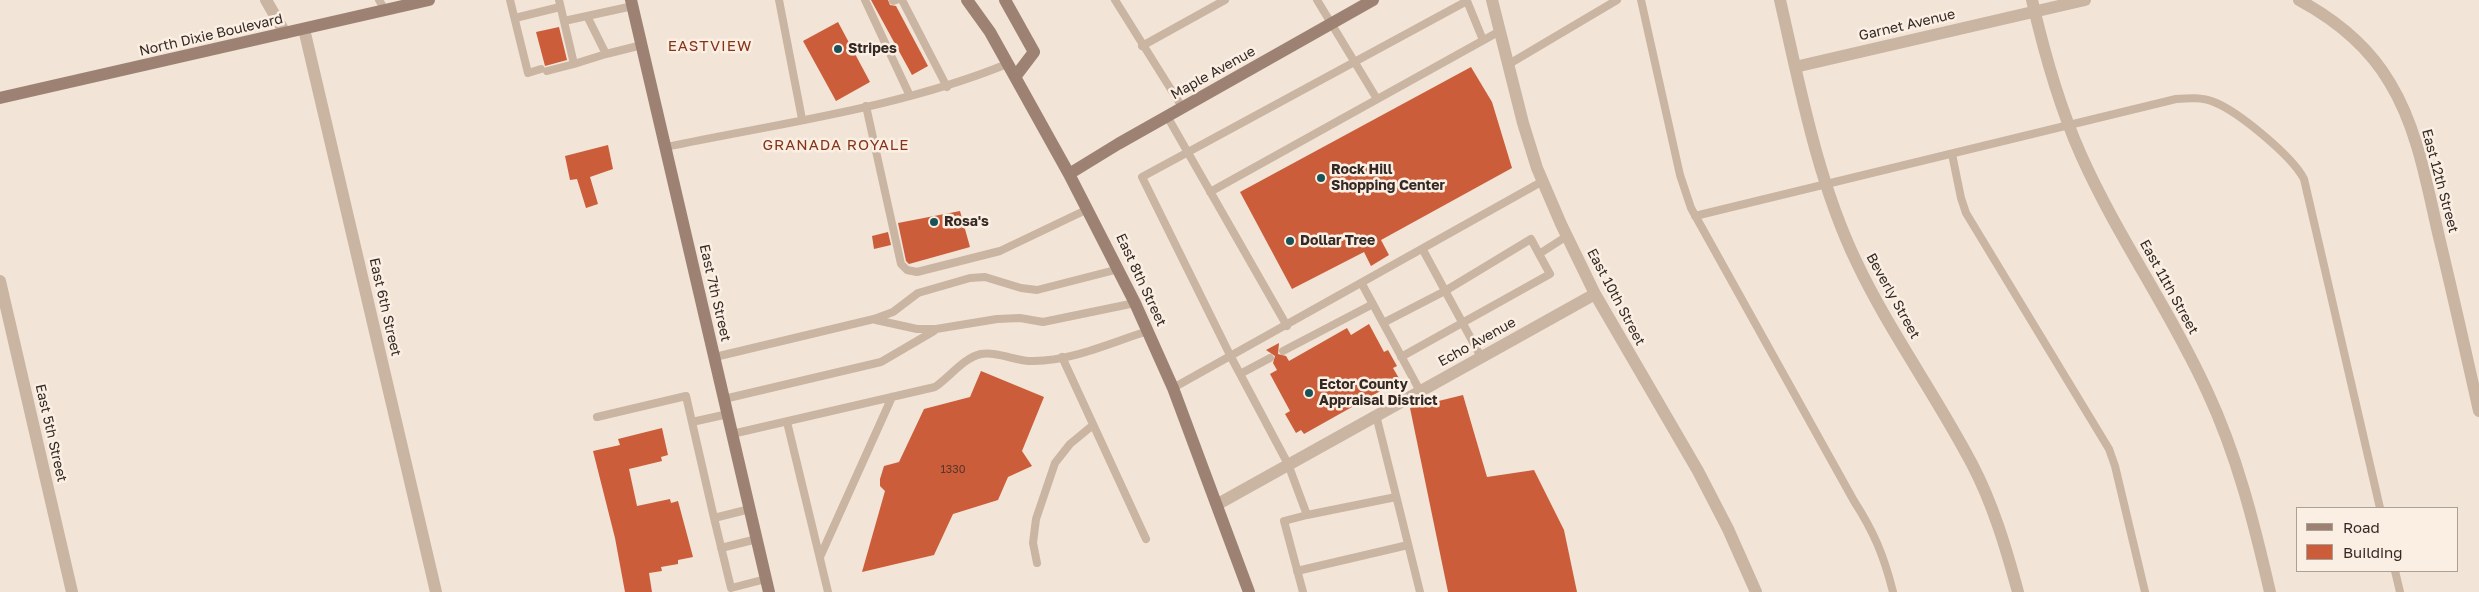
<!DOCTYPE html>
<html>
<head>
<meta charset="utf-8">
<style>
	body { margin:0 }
	#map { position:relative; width:2479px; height:592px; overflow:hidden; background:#f2e4d6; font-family:"Golos Text",sans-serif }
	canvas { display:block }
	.legend { position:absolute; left:2296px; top:507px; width:162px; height:65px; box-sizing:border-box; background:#faefe2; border:1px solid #aba096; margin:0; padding:6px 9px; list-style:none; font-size:15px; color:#342925 }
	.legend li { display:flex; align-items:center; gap:10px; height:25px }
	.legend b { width:25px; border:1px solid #aba096 }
</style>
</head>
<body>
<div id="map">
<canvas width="2479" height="592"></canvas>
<ul class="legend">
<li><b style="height:6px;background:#9d8273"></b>Road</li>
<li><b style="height:14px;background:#cc5d3a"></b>Building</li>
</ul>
</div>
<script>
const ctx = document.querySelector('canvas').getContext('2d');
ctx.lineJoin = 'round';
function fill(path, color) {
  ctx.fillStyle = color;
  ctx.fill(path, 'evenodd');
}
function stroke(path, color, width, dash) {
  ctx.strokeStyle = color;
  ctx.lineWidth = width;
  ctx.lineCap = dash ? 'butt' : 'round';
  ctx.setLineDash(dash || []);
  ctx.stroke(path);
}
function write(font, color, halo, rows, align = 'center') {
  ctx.font = font + ' "Golos Text",sans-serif';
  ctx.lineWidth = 5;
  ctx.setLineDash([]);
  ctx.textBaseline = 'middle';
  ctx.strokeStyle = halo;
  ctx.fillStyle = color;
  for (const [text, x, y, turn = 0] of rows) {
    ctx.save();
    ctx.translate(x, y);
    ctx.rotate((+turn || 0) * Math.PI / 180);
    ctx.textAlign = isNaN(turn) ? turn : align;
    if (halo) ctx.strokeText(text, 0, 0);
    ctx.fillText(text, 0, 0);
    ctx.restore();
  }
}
const building = new Path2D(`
	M 871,0 L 888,0 L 890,5 L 896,6 L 928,66 L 912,75 Z
	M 838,22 L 870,82 L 836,101 L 803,41 Z
	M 559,27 L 567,60 L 545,66 L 536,32 Z
	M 1471,67 L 1492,102 L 1512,168 L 1381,240 L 1389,255 L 1371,266 L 1364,252 L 1292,289 L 1240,192 Z
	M 608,145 L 613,169 L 590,177 L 598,204 L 586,208 L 577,179 L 570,180 L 565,156 Z
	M 960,211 L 970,247 L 909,264 L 906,261 L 898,223 Z
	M 888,232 L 891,245 L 874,249 L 872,236 Z
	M 1369,324 L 1384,352 L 1388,350 L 1397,366 L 1393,368 L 1400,380 L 1304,434 L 1301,430 L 1296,433 L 1285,414 L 1290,411 L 1270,374 L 1277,370 L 1273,363 L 1275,356 L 1266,350 L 1279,343 L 1278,354 L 1286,356 L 1289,361 L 1347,328 L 1351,335 Z
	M 981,371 L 1044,397 L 1022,451 L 1032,466 L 1008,477 L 998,500 L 953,514 L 934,555 L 862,572 L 885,491 L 880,486 L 880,479 L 884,466 L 899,462 L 924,409 L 970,397 Z
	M 1463,395 L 1487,477 L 1534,470 L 1564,530 L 1577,592 L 1448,592 L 1410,408 Z
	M 662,428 L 668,455 L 661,457 L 662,461 L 629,469 L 637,506 L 670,499 L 671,503 L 678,501 L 693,557 L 678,560 L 678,564 L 661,567 L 662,571 L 649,573 L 652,592 L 625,592 L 615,538 L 593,451 L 620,445 L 618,439 Z`);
const lane = new Path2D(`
	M 379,0 L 385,10
	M 510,0 L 528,73 L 541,69
	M 779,0 L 802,119
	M 865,0 L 910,96
	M 902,0 L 947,87
	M 1115,0 L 1182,107
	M 1317,0 L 1377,99
	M 1641,0 L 1680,175 L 1691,208 L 1854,501 C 1874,532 1884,556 1893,592
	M 893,1 L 896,0
	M 587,16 L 606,54 L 642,45
	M 515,18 L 560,7
	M 564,21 L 633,6
	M 1142,46 L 1225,0
	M 574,64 L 606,54
	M 1509,64 L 1617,0
	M 547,71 L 574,64 L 559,0
	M 866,106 L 901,264 L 907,270 L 917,272 L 1000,251 L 1088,209
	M 1167,116 L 1287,326
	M 666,147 C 780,123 899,108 1007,64
	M 1952,154 L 1961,198 L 1966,213 L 2109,449 L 2115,466 L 2145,592
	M 1210,192 L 1500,31
	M 1695,216 L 2176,99 C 2189,98 2202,97 2214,102 C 2239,112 2292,156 2304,179 L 2380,508
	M 1423,250 L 1481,357
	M 1362,284 L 1420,391
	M 876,320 L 917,329 L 936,329 L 997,319 L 1020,318 L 1043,322 L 1135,303
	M 1383,323 L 1445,291 L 1531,239 L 1539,254 L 1567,236
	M 1283,351 L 1373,304
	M 715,357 L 874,319 L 893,312 L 918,293 L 970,278 L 985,277 L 1021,288 L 1037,290 L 1119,269
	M 1062,357 L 1146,539
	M 1401,357 L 1550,274 L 1539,254
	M 1240,374 L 1270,358
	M 1173,388 L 1543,181
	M 724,399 L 881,362 L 934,331
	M 1376,415 L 1420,592
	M 597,417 L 686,396 L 714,518 L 750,509
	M 692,422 L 728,414
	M 787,422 L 828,592
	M 732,434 L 935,387 C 950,377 963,358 981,354 C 998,351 1017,362 1034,361 C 1072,361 1112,342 1148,331
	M 1396,497 L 1307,515 L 1288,464 L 1231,357 L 1142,177 L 1467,1 L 1483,40
	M 714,518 L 731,588 L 766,579
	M 721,548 L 757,539
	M 820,557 L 892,397
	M 1037,563 L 1033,543 L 1036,519 L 1055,463 L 1070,444 L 1093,425
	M 1297,571 L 1408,545
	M 2395,571 L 2400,592
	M 1303,592 L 1284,521 L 1307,515`);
const street = new Path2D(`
	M 266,0 L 285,33
	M 1492,0 L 1523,123 L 1537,168 L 1561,224 L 1595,294 L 1698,471 L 1728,529 L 1756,592
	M 1780,0 C 1800,87 1817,179 1856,261 C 1889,331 1936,395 1972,464 C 1993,504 2006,548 2018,592
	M 2032,0 C 2044,52 2059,106 2081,155 C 2117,236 2170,310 2207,391 C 2237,455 2254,523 2270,592
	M 2299,0 C 2336,20 2369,47 2390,83 C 2418,129 2427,186 2439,237 C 2453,295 2466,353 2479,411
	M 304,29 L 436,592
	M 1795,67 L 2085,0
	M 0,281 L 72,592
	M 1218,504 L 1595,294`);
const secondary = new Path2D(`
	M 631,0 L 769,592
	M 967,0 L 990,32 L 1069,174 L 1135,303 L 1173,388 L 1249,592
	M 1005,0 L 1034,52 L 1015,77
	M 0,98 L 429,0
	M 1069,174 L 1118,144 L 1373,0`);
const markers = [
	[838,49,5,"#195357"],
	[1321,178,5,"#195357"],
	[934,222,5,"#195357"],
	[1290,241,5,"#195357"],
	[1309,393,5,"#195357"]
];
const numberNames = [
	["1330",953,470]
];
const streetNames = [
	["Garnet Avenue",1907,25,-13],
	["North Dixie Boulevard",211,35,-13],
	["Maple Avenue",1213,73,-29],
	["East 12th Street",2440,181,75],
	["East 8th Street",1141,280,65],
	["East 11th Street",2169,287,61],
	["East 7th Street",715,293,77],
	["Beverly Street",1893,296,61],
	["East 10th Street",1616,297,62],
	["East 6th Street",385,307,77],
	["Echo Avenue",1477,342,-29],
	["East 5th Street",51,433,77]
];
const poiNames = [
	["Stripes",848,49],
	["Rock Hill",1331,170],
	["Shopping Center",1331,186],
	["Rosa's",944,222],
	["Dollar Tree",1300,241],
	["Ector County",1319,385],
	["Appraisal District",1319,401]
];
const neighbourhoodNames = [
	["EASTVIEW",710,46],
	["GRANADA ROYALE",836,145]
];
fill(building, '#cc5d3a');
stroke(lane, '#cab4a2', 8);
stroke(street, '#cab4a2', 12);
stroke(secondary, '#9d8273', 12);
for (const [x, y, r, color] of markers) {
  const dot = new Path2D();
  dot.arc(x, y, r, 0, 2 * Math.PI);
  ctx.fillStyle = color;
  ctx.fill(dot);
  stroke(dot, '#faefe2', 2);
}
write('11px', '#5a362a', null, numberNames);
write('14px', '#342925', '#faefe2', streetNames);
write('bold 14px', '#342925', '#faefe2', poiNames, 'left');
ctx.letterSpacing = '1px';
write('15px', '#86341a', '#faefe2', neighbourhoodNames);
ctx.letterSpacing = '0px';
</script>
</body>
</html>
